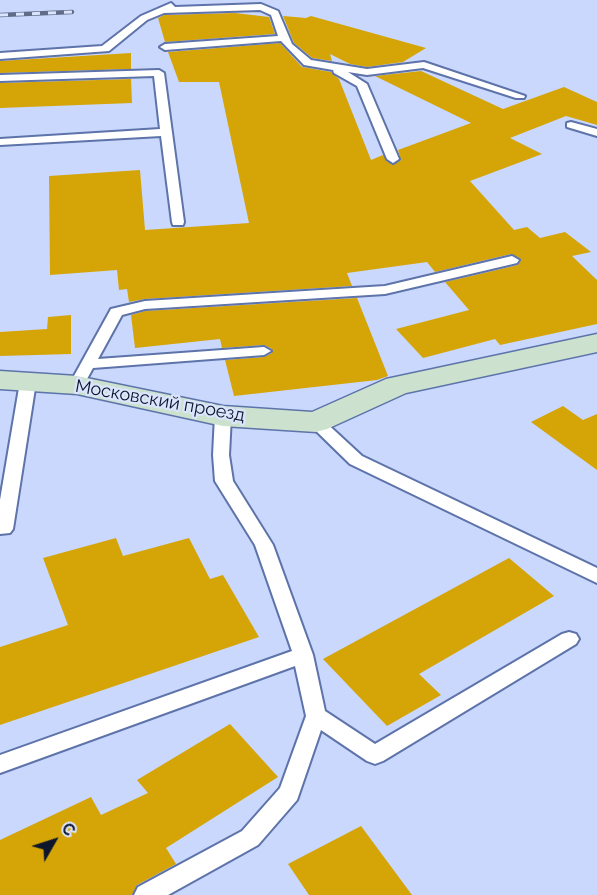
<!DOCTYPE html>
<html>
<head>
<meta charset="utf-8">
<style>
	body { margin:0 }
	#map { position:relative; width:597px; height:895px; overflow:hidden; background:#c9d8fc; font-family:Raleway,sans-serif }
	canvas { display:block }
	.north { position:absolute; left:24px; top:811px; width:60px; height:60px; -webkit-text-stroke:4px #dbe5fe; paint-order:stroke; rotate:51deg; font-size:16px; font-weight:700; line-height:24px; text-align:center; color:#0e162c }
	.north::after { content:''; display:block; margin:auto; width:21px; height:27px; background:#0e162c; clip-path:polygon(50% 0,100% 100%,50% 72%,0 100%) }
</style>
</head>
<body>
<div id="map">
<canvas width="597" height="895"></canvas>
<div class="north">С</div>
</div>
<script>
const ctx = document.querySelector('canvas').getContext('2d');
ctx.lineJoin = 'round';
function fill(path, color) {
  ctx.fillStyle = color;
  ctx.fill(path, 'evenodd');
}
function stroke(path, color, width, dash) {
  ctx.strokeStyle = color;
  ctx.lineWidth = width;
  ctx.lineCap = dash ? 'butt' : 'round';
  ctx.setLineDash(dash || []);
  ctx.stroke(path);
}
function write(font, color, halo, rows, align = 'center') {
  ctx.font = font + ' Raleway,sans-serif';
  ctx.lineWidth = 4.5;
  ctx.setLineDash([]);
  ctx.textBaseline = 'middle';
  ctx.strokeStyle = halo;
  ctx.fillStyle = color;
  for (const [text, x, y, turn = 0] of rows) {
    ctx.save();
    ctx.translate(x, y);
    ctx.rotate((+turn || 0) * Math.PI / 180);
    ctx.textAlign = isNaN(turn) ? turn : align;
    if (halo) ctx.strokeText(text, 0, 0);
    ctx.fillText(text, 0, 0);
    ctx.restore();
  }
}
const building = new Path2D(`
	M 235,13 L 269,17 L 275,34 L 165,42 L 158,18 L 164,15 Z
	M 283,16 L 306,18 L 311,16 L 426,48 L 403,62 L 367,67 L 350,64 L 330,54 L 332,61 L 312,58 L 294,43 Z
	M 280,43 L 302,67 L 331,72 L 339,79 L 371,160 L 383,155 L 392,165 L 401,160 L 398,150 L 471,123 L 375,76 L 421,71 L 503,109 L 564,87 L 597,102 L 597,125 L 566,116 L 510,138 L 542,154 L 470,181 L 514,230 L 527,227 L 540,238 L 565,232 L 591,252 L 572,256 L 597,280 L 597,324 L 500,345 L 495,339 L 423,358 L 396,329 L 469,310 L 445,282 L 518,265 L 521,259 L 511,254 L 435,272 L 427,262 L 347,273 L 352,286 L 145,299 L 129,302 L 127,289 L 119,290 L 117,270 L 50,275 L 49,176 L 140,170 L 145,230 L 249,223 L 219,82 L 179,82 L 168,52 Z
	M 131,53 L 131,69 L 0,73 L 0,61 Z
	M 131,79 L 132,103 L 0,108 L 0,83 Z
	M 357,298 L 388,376 L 377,380 L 234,396 L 225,360 L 264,357 L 272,353 L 272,349 L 264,345 L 222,348 L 220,339 L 135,348 L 131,315 L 145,311 Z
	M 71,315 L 71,354 L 0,356 L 0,332 L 47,329 L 48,317 Z
	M 563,406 L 583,420 L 597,414 L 597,470 L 531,422 Z
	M 116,538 L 123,556 L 189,538 L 210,579 L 223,575 L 259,637 L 0,725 L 0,647 L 68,625 L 43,558 Z
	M 509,558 L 554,596 L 419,674 L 441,695 L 387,726 L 323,659 Z
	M 230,724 L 278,777 L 166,848 L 176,864 L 137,885 L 132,895 L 0,895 L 0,840 L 91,797 L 101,815 L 148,793 L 137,780 Z
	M 361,826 L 412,895 L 309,895 L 288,864 Z`);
const lane = new Path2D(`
	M 171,3 L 175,7 L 261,4 L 278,11 L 292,44 L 311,60 L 367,69 L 424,62 L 525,96 L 524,98 L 516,98 L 423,68 L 367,75 L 348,72 L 367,84 L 399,159 L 393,163 L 387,159 L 357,86 L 334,73 L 333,70 L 304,65 L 281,41 L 165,50 L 160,47 L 165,44 L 278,36 L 271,15 L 260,10 L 164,13 L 147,20 L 109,51 L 0,59 L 0,53 L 102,46 L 141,16 Z
	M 159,70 L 164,73 L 184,222 L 183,225 L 173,225 L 172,222 L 161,136 L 0,145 L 0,139 L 160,129 L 154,76 L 0,81 L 0,75 Z
	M 571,122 L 597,129 L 597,136 L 567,127 L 567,123 Z
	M 512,256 L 519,260 L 517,263 L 385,294 L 145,309 L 122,315 L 98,359 L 264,347 L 271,351 L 264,355 L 93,368 L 82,388 L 72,388 L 69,385 L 111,309 L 145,301 L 385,286 Z
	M 28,377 L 36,382 L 13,529 L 10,533 L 0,534 L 0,500 L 20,382 Z
	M 223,411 L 231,416 L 229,455 L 233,481 L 273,545 L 313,655 L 325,711 L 375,744 L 562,634 L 569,632 L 576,634 L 579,639 L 576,644 L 383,761 L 375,764 L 367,761 L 321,730 L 297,800 L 258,845 L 168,895 L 134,895 L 138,887 L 242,831 L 280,788 L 306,716 L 295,666 L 0,773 L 0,755 L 292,651 L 255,545 L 215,481 L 213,455 L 215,416 Z
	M 316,417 L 322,419 L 362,456 L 597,568 L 597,583 L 350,464 L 310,425 L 308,422 L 310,419 Z`);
const secondary = new Path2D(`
	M 597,334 L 597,352 L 406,393 L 327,429 L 316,432 L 223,426 L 77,394 L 0,389 L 0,371 L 77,376 L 223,406 L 312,412 L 386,379 Z`);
const rail = new Path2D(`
	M 0,15 L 72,12`);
const streetNames = [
	["Московский проезд",160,401,10]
];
fill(building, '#d5a407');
stroke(lane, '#5d73a9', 4);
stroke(secondary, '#5d73a9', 3);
fill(lane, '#fff');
fill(secondary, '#cce2cf');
stroke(rail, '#606b88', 4.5);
stroke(rail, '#dbe5fe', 3, [8]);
write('18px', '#0e162c', '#dbe5fe', streetNames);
</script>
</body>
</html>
